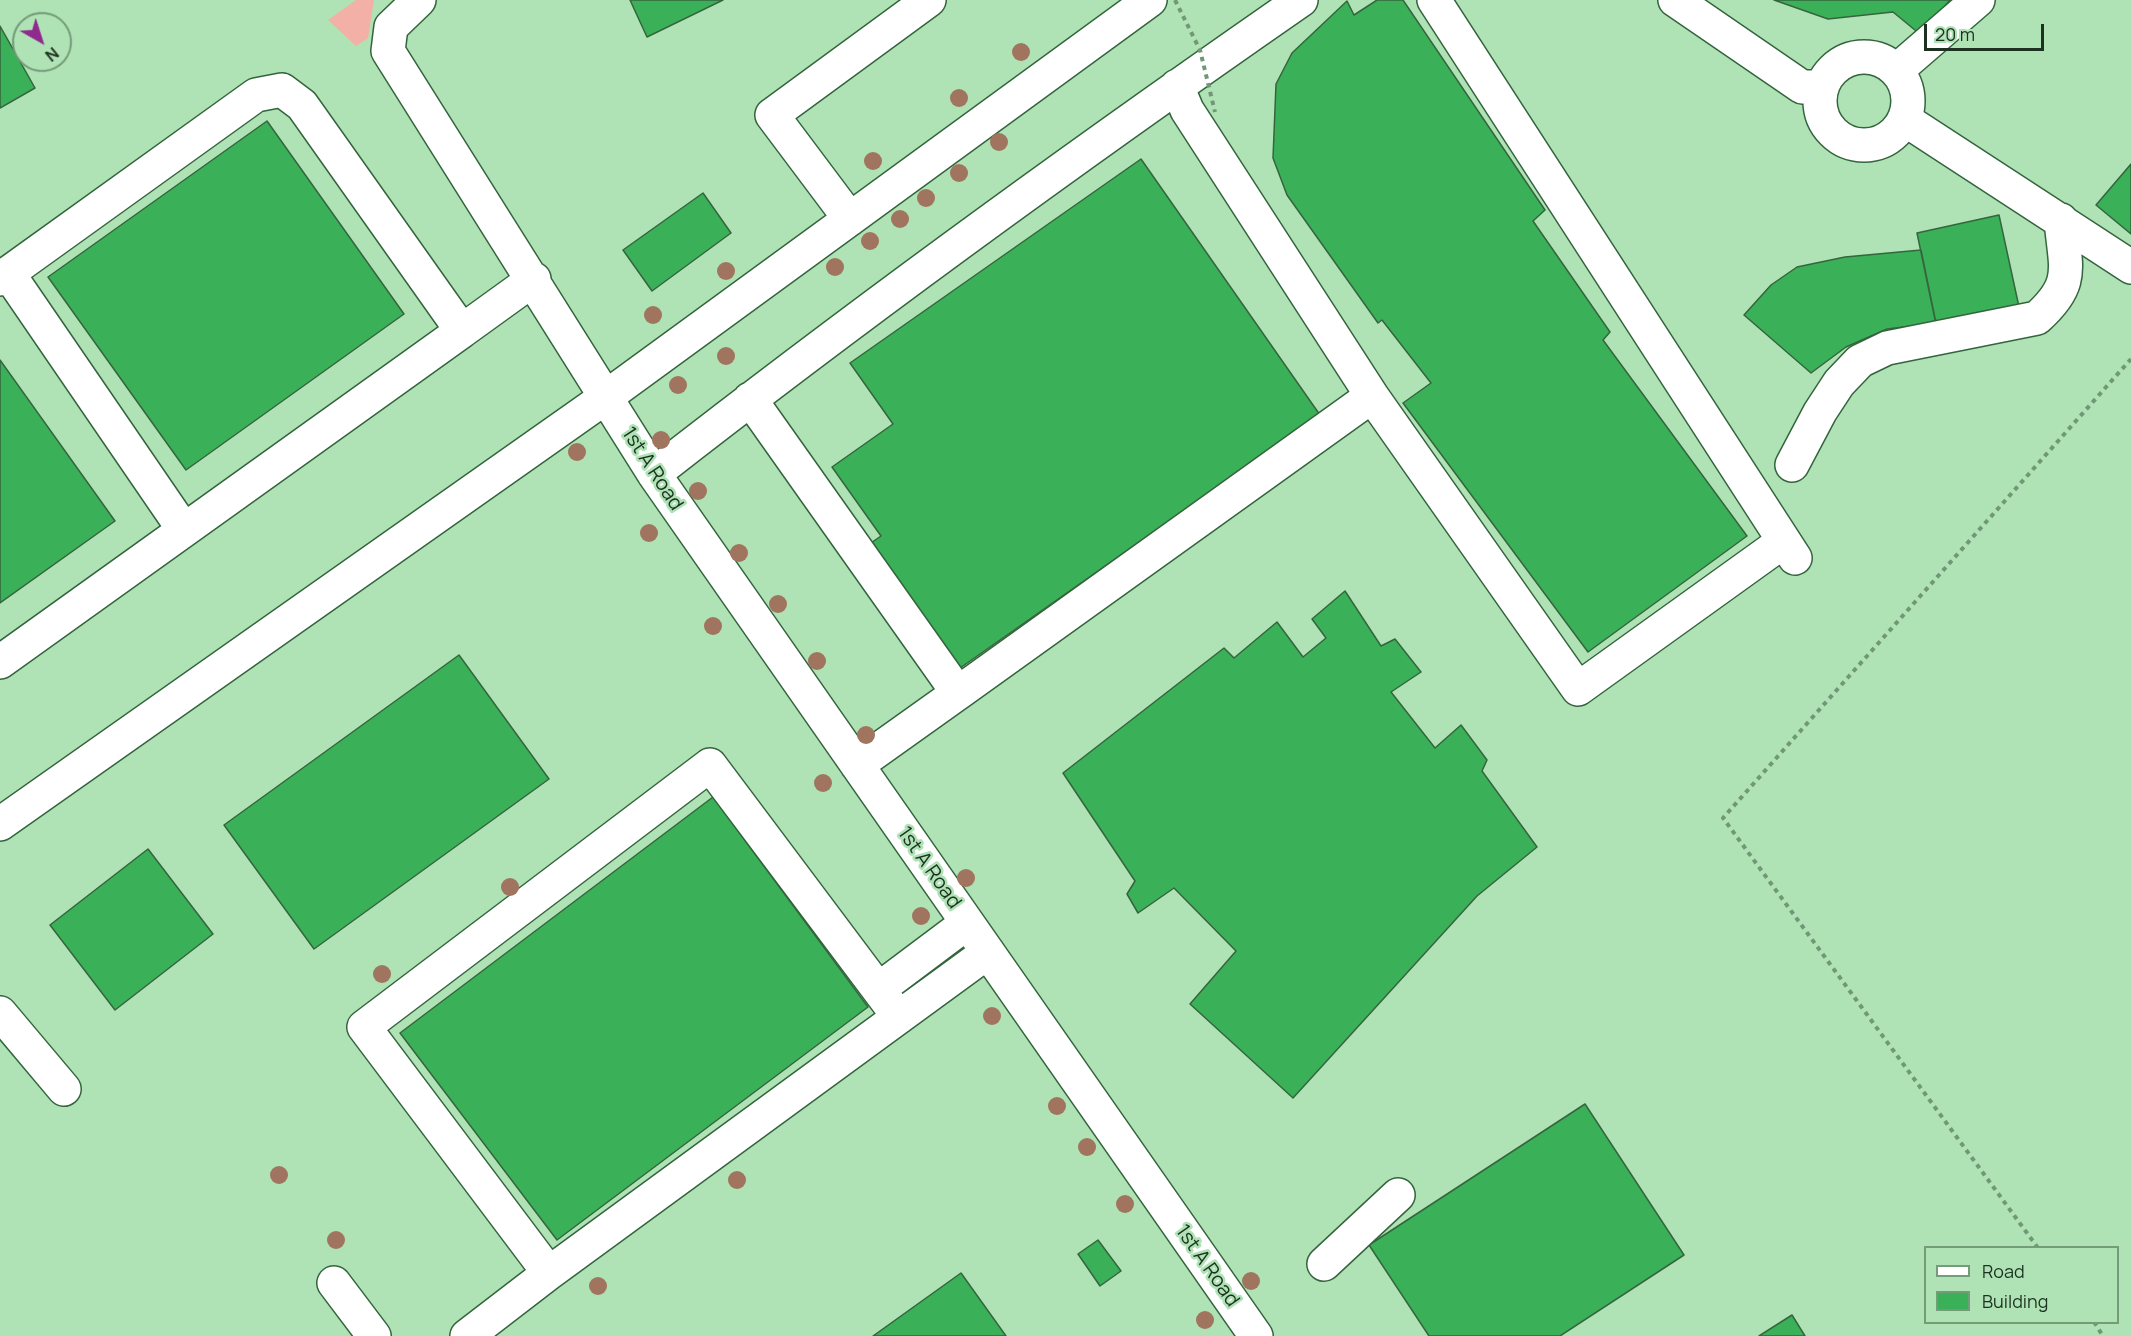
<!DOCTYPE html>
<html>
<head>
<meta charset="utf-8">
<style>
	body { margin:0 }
	#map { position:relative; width:2131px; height:1336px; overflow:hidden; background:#afe3b5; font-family:Manrope,sans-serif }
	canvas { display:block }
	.legend { position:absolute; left:1924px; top:1246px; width:195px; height:78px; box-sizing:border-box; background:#afe3b5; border:2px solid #749c79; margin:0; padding:8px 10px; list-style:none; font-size:18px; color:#1c311f }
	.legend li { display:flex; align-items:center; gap:12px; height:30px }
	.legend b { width:30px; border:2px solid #749c79 }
	.north { position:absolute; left:12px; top:12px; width:60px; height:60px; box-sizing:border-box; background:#afe3b5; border:2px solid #749c79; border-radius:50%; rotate:141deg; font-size:16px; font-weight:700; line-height:24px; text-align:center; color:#1c311f }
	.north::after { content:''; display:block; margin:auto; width:21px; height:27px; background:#902a8f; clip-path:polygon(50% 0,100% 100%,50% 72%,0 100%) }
	.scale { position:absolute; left:1924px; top:24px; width:120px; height:27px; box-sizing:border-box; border:3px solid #1c311f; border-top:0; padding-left:8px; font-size:18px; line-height:21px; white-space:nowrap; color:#1c311f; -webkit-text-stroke:4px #afe3b5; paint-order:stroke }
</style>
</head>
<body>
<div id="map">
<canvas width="2131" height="1336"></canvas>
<ul class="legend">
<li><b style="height:8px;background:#fff"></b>Road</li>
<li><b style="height:16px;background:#3ab158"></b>Building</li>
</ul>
<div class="north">N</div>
<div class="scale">20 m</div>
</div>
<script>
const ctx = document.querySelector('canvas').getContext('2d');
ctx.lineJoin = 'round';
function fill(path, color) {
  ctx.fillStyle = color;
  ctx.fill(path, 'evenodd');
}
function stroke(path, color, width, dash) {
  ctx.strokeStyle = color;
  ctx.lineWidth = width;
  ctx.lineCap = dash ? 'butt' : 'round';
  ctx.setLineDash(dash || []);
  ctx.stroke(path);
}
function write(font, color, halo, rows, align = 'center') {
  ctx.font = font + ' Manrope,sans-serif';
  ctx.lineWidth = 5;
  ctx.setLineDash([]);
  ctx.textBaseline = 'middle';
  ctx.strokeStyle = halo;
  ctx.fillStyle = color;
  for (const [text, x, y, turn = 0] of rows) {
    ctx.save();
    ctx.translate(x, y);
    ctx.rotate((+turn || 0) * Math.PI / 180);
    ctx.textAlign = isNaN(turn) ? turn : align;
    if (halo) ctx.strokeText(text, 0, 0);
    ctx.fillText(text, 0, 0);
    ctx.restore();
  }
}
const green = new Path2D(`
	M 356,0 L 374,0 L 368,38 L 356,46 L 328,20 Z`);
const building = new Path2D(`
	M 630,0 L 723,0 L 647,37 Z
	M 1377,0 L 1403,0 L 1545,210 L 1533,221 L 1610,332 L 1603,340 L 1747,536 L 1588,652 L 1403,403 L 1431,383 L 1382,320 L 1378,323 L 1287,195 L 1273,158 L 1276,84 L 1292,53 L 1347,1 L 1354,15 Z
	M 1774,0 L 1950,0 L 1921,35 L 1893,12 L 1828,19 Z
	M 0,26 L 35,88 L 0,108 Z
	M 267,121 L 404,314 L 186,470 L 48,277 Z
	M 1141,159 L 1320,415 L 953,673 L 865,547 L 881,536 L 832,467 L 893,424 L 850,363 Z
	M 2131,164 L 2131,234 L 2096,205 Z
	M 703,193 L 731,233 L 652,291 L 623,250 Z
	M 1999,215 L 2021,316 L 1938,334 L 1917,233 Z
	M 1921,250 L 1936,323 L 1887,329 L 1846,347 L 1811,373 L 1744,315 L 1771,285 L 1797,267 L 1845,257 Z
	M 0,360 L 115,521 L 0,603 Z
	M 1345,591 L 1381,646 L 1395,639 L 1421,672 L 1391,692 L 1435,748 L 1461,725 L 1487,760 L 1482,771 L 1537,847 L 1477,896 L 1293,1098 L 1190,1004 L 1236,951 L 1174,888 L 1138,913 L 1127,894 L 1135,881 L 1063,773 L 1224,648 L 1234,658 L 1277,622 L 1303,657 L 1326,638 L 1312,619 Z
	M 459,655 L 549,779 L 314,949 L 224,825 Z
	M 713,797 L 868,1007 L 557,1240 L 400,1033 Z
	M 148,849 L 213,934 L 115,1010 L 50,925 Z
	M 1585,1104 L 1684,1255 L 1560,1336 L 1429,1336 L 1369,1245 Z
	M 1098,1240 L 1121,1271 L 1100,1286 L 1078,1254 Z
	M 961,1273 L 1006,1336 L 873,1336 Z
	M 1792,1315 L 1805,1336 L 1759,1336 Z`);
const path = new Path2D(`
	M 2038,1248 L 1723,818 L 2131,359
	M 2094,1322 L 2103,1336`);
const minor = new Path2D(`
	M 419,0 L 391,27 L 388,51 L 654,474 L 1256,1336
	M 1434,0 L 1795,558
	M 1675,0 L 1802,87 L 1821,87
	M1820 101a44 44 0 1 1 88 0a44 44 0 1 1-88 0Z
	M 1896,71 L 1978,0
	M 1177,86 L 1187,110 L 1372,396 L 1578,689 L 1784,541
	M 1904,119 L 2131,267
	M 850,219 L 772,115 L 929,0
	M 8,273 L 184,530
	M 0,279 L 256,95 L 282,90 L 302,105 L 462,331 L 0,662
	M 462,331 L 534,279
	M 750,399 L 958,693 L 1372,396
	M 1792,465 L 1820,412 L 1839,383 L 1860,361 L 1887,348 L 2037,318 C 2076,283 2065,268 2061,220
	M 654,474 C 864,310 1082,152 1301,0
	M 857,765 L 958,693
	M 0,824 L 606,397 L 1150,0
	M 879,989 L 967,923
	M 0,1013 L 64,1089
	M 899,1017 L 710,765 L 364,1027 L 549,1273 L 899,1017 L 988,952
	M 1324,1264 L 1398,1195
	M 334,1283 L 374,1336
	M 467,1336 L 549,1273`);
const pathBridge = new Path2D(`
	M 1175,0 L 1200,50 L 1215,112`);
const trees = [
	[1021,52],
	[959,98],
	[999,142],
	[873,161],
	[959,173],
	[926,198],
	[900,219],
	[870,241],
	[835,267],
	[726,271],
	[653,315],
	[726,356],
	[678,385],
	[661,440],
	[577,452],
	[698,491],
	[649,533],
	[739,553],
	[778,604],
	[713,626],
	[817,661],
	[866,735],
	[823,783],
	[966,878],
	[510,887],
	[921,916],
	[382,974],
	[992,1016],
	[1057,1106],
	[1087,1147],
	[279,1175],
	[737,1180],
	[1125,1204],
	[336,1240],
	[1251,1281],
	[598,1286],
	[1205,1320]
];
const streetNames = [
	["1st A Road",652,469,57],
	["1st A Road",929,868,55],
	["1st A Road",1207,1266,55]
];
fill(green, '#f2b0a6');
fill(building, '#3ab158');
stroke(building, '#35653d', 1.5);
stroke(minor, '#34643d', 36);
stroke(path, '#719876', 4, [4.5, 4.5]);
stroke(minor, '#fff', 33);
stroke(pathBridge, '#719876', 4, [4.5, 4.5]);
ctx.fillStyle = '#a0745e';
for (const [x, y] of trees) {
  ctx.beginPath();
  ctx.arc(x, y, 9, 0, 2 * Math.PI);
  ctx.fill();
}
write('20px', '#1c311f', '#afe3b5', streetNames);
</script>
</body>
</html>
